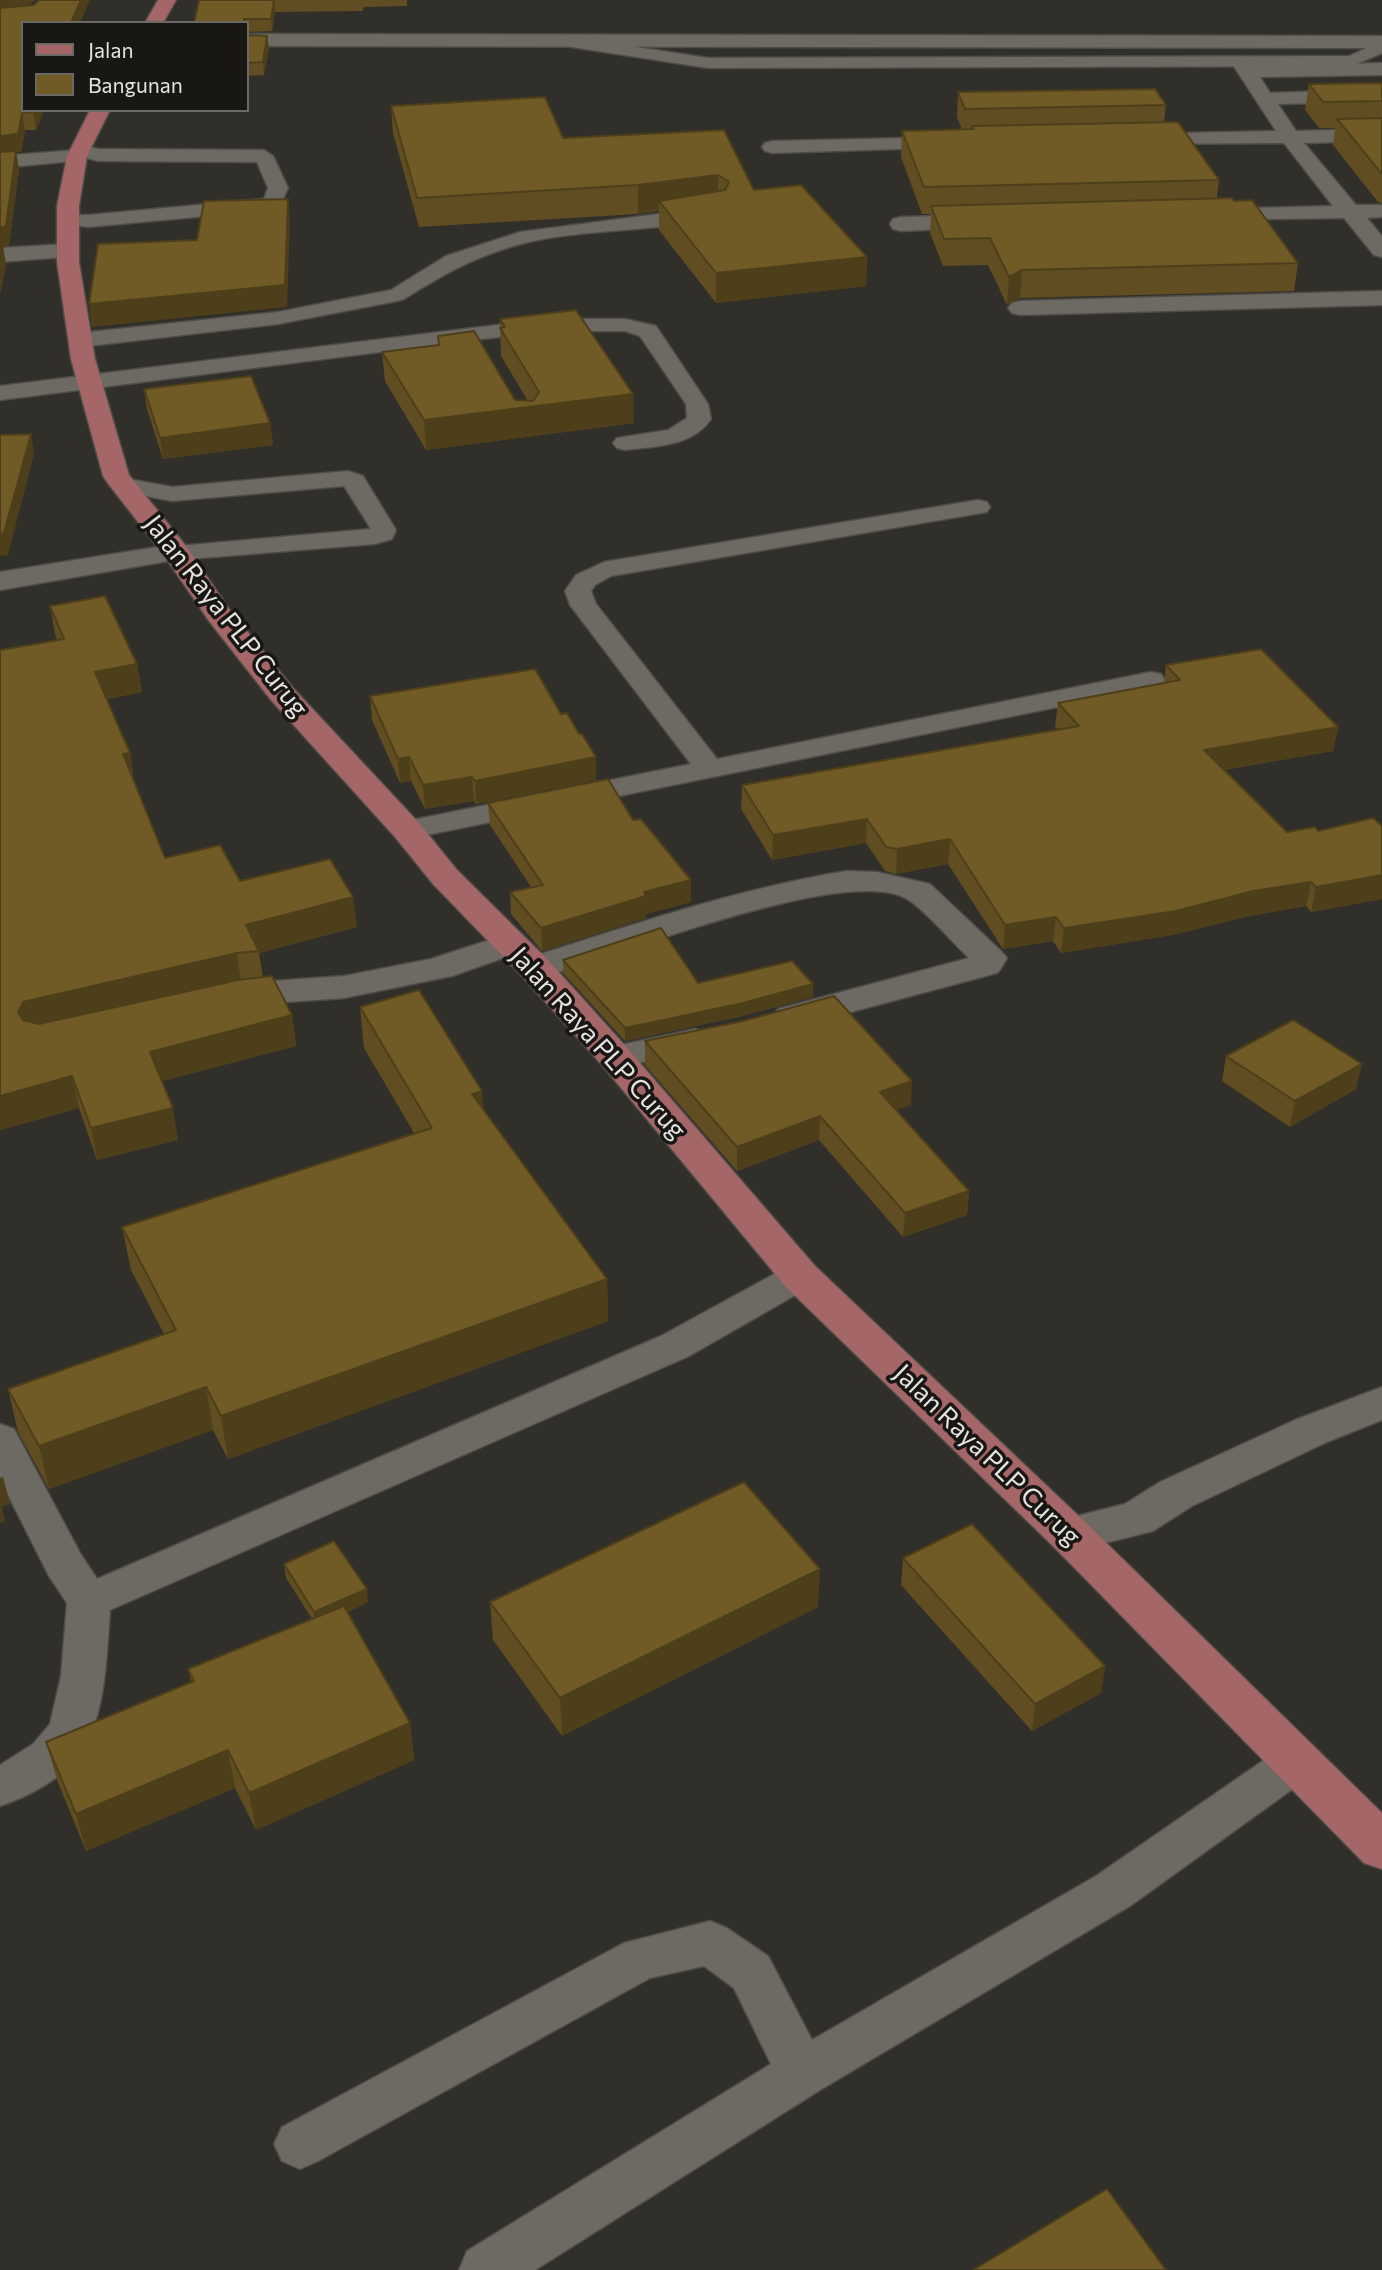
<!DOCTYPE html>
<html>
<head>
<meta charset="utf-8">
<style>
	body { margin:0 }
	#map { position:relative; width:1382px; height:2270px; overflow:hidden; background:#312f29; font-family:Commissioner,sans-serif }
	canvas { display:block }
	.legend { position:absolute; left:21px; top:21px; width:228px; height:91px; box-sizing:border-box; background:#181714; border:2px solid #6a6965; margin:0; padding:9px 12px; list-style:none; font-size:21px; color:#e5e3df }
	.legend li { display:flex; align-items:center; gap:14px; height:35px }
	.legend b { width:35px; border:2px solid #6a6965 }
</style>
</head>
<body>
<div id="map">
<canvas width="1382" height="2270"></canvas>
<ul class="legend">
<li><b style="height:9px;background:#a56668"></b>Jalan</li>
<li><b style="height:19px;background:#705a26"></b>Bangunan</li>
</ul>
</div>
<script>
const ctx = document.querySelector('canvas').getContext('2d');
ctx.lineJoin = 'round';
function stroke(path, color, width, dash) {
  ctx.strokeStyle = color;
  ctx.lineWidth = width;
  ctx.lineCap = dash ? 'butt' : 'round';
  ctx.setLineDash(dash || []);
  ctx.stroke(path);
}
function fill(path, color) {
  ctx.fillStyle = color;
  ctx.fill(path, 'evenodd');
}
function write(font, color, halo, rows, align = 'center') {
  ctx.font = font + ' Commissioner,sans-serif';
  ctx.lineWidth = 7;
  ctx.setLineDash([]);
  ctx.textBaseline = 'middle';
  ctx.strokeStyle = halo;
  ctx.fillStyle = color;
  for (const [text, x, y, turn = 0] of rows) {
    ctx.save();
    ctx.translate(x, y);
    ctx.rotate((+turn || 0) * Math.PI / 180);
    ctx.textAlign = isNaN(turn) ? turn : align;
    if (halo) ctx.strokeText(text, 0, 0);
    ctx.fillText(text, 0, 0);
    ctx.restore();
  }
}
const service = new Path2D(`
	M 558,35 L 708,58 L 1349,56 L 1382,41 L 1382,53 L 1352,66 L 708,68 L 552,44 L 550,40 Z
	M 79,144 L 98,149 L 264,150 L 273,156 L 288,188 L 279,208 L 272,210 L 88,227 L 61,223 L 58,219 L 61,215 L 88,215 L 264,199 L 268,188 L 257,162 L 98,161 L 72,154 L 70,150 Z
	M 705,208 L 712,210 L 715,214 L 712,218 C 651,233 586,228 525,243 C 477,255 446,273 404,299 L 397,301 L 278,324 L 80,347 L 72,345 L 69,340 L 72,335 L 80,333 L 278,312 L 391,290 L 446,256 L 520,232 Z
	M 546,319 L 625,319 L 656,326 L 708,404 L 711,419 C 692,447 655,446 625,450 L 617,448 L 613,443 L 617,438 L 668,430 L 687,418 L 686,404 L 640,336 L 625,331 L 546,331 L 0,400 L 0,386 Z
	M 348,471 L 363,476 L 366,481 L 396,530 L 392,539 L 375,544 L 176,560 L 167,557 L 163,552 L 167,547 L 371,529 L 344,486 L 172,501 L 114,490 L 111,485 L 114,480 L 123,478 L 172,487 Z
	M 978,500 L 987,502 L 990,507 L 987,512 L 611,576 L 595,585 L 591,591 L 596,604 L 717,759 L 1151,672 L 1161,674 L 1165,680 L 1161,686 L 407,839 L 396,836 L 392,830 L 396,824 L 407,821 L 691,764 L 570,605 L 565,591 L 576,575 L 604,562 Z
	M 800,1263 L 813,1267 L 819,1276 L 813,1285 L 689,1356 L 110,1610 C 103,1707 105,1770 0,1806 L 0,1765 L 33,1744 L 50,1724 L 61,1676 L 67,1603 L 49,1576 L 0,1479 L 0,1424 L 14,1429 L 80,1553 L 97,1579 L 661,1336 L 787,1267 Z
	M 1296,1743 L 1312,1749 L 1319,1762 L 1312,1775 L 1130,1906 L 820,2090 L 535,2270 L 459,2270 L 467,2251 L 771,2064 L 734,1988 L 704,1966 L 650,1978 L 318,2161 L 300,2169 L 282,2161 L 274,2144 L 282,2127 L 624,1943 L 710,1921 L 727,1928 L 768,1956 L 812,2040 L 1096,1876 L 1280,1749 Z`);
const minor = new Path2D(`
	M 247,34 L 1382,36 L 1382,48 L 247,46 Z
	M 1240,56 L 1247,58 L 1252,66 L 1382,63 L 1382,75 L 1260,77 L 1270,93 L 1359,90 L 1369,96 L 1359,102 L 1278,104 L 1296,131 L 1382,129 L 1382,141 L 1304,143 L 1356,205 L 1382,205 L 1382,217 L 1367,218 L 1382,236 L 1382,257 L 1374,255 L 1344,218 L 1203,220 L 1200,215 L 1203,210 L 1211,209 L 1333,206 L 1284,143 L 1131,144 L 1128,140 L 1131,136 L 1138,134 L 1276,131 L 1231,62 Z
	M 955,137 L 962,139 L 965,143 L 962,147 L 772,153 L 765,151 L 762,147 L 765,143 L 772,141 Z
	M 77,150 L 84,152 L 87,156 L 84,160 L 0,168 L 0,156 Z
	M 983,215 L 991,217 L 994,222 L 991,227 L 901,231 L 893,229 L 890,224 L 893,219 L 901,217 Z
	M 68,244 L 76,246 L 79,251 L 76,256 L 0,262 L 0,248 Z
	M 1382,291 L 1382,305 L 1020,315 L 1012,313 L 1008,308 L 1012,303 L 1020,301 Z
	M 176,544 L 186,546 L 190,552 L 186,558 L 0,590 L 0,572 Z
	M 847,871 L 877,872 L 930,884 L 1001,951 L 1007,958 L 1000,970 L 997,973 L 791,1028 L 778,1025 L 773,1017 L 778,1009 L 969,958 C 954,944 923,908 907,899 C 845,863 609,960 535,979 L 522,976 L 517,968 L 522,960 C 629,926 736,889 847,871 Z
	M 511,933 L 523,937 L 529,944 L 523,951 L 452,976 L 344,998 L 272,1003 L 228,1012 L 215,1009 L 210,1001 L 215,993 L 272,981 L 344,976 L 431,959 Z
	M 695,1029 L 708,1032 L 713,1040 L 708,1048 L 615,1068 L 602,1065 L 596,1057 L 602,1049 Z
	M 1382,1387 L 1382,1420 L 1327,1442 L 1192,1506 L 1153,1531 L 1069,1552 L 1053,1546 L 1046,1534 L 1053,1522 L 1125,1504 L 1160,1482 L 1295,1420 Z`);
const primary = new Path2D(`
	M 158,0 L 176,0 L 163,23 L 145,23 Z
	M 90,110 L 110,110 L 87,156 L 79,206 L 79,262 L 95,359 L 129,475 L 186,546 L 229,609 L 293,688 L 419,823 L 457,870 L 548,960 L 628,1049 L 815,1266 L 1085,1522 L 1382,1813 L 1382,1869 L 1364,1863 L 1053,1546 L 785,1286 L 602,1065 L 522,976 L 433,884 L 395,837 L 271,700 L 209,621 L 163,554 L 107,482 L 103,476 L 71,359 L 57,262 L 57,206 L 67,156 Z`);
const wall = new Path2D(`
	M 0,0 L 35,0 L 28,5 L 23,110 L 44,110 L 36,130 L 25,130 L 21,152 L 16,152 L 19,169 L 9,245 L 3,247 L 6,264 L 0,294 Z
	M 199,0 L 407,0 L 407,6 L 363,7 L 363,11 L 275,12 L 272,31 L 247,32 L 247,23 L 194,23 Z
	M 247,35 L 267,36 L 269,49 L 264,75 L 247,76 Z
	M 1382,83 L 1382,203 L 1378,202 L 1333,145 L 1335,128 L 1319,128 L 1305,110 L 1309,84 Z
	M 958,92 L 1166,105 L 1164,122 L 1219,180 L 1217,198 L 1234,201 L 1298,263 L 1294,291 L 1020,298 L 1007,305 L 988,265 L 943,266 L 930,233 L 931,214 L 922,214 L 901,157 L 902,131 L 962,130 L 957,117 Z
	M 391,106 L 563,138 L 724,130 L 754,190 L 867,257 L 866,286 L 716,303 L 659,230 L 659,211 L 638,214 L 419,227 L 393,133 Z
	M 500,319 L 634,423 L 426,450 L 385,381 L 382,352 L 438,345 L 515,400 L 528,401 L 501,356 Z
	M 144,389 L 270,423 L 273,445 L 163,459 L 147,409 Z
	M 50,606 L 137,664 L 142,692 L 107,699 L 130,753 L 134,782 L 165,858 L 240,881 L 357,927 L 259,953 L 263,977 L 292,1015 L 296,1046 L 162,1081 L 178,1140 L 97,1160 L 79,1108 L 0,1130 L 0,650 L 57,640 L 55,634 Z
	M 1166,665 L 1338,727 L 1333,751 L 1224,770 L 1287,832 L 1318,831 L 1382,826 L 1382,899 L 1311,912 L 1306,906 L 1249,916 L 1172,935 L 1061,953 L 1053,941 L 1003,949 L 948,864 L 896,874 L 885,871 L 866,843 L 772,860 L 741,809 L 742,785 L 1058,729 L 1055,727 L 1058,703 L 1164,683 Z
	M 370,696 L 596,780 L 476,804 L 474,801 L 425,809 L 411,781 L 400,783 L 372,720 Z
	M 488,803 L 633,820 L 691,902 L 646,914 L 646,918 L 542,951 L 511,914 L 510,892 L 531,887 L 490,825 Z
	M 563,960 L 698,983 L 813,997 L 738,1017 L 625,1041 L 563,973 Z
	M 360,1007 L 483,1110 L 607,1279 L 608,1321 L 228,1459 L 213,1430 L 49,1489 L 18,1432 L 8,1389 L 164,1334 L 131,1270 L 122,1227 L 414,1133 L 364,1048 Z
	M 645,1041 L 911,1105 L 896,1110 L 969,1191 L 967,1215 L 903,1237 L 819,1140 L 737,1171 L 645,1065 Z
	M 1226,1056 L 1356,1089 L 1290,1127 L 1222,1081 Z
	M 903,1558 L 1105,1666 L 1101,1693 L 1032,1731 L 901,1585 Z
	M 284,1564 L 368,1602 L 348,1612 L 410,1723 L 414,1760 L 256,1830 L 235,1788 L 86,1851 L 57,1780 L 46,1742 L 191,1682 L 188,1669 L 312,1619 L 286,1578 Z
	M 490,1602 L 818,1607 L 562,1736 L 493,1640 Z`);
const shadedWall = new Path2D(`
	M 0,0 L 35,0 L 25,7 L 0,9 Z
	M 81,0 L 90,0 L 80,23 L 71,23 Z
	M 274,0 L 275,12 L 272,31 L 271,19 Z
	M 267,36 L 269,49 L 264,75 L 263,62 Z
	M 34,110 L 44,110 L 36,130 L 33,112 Z
	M 22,113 L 25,130 L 21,152 L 16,152 L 19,169 L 9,245 L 3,247 L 6,264 L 0,294 L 0,136 Z
	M 718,175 L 718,203 L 659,201 L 659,211 L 638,214 L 638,185 Z
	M 288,199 L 290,220 L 287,307 L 92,327 L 89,304 Z
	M 867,257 L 866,286 L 716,303 L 716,273 Z
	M 1022,270 L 1020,298 L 1007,305 L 1009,277 Z
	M 633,394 L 634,423 L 426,450 L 424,420 Z
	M 270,423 L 273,445 L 163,459 L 160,438 Z
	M 31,434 L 34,454 L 8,555 L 0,556 L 0,534 Z
	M 137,664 L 142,692 L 100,700 L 95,672 Z
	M 1338,727 L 1333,751 L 1201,774 L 1204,750 Z
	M 130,753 L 134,782 L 123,754 Z
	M 409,757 L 411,781 L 400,783 L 398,759 Z
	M 596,757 L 596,780 L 476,804 L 475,781 Z
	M 472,777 L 474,801 L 425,809 L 423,785 Z
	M 867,819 L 866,843 L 772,860 L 773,835 Z
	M 950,839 L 948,864 L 896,874 L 897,849 Z
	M 1382,875 L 1382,899 L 1311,912 L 1316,887 Z
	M 691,880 L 691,902 L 646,914 L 646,918 L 542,951 L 541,928 L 644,892 Z
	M 1311,882 L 1306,906 L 1249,916 L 1172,935 L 1061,953 L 1064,928 L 1253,891 Z
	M 353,897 L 357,927 L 259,953 L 246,925 Z
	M 1056,917 L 1053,941 L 1003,949 L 1005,925 Z
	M 237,953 L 241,983 L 30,1033 L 18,1012 L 23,1002 Z
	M 813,984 L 813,997 L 738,1017 L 625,1041 L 625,1028 Z
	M 292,1015 L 296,1046 L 156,1083 L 150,1052 Z
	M 1362,1064 L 1356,1089 L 1290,1127 L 1295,1101 Z
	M 72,1076 L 79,1108 L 0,1130 L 0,1096 Z
	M 912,1081 L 911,1105 L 878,1116 L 880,1092 Z
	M 482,1091 L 485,1133 L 472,1094 Z
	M 173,1108 L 178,1140 L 97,1160 L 91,1128 Z
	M 820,1116 L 819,1140 L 737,1171 L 737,1147 Z
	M 969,1191 L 967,1215 L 903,1237 L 905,1213 Z
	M 607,1279 L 608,1321 L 228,1459 L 221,1416 Z
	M 206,1387 L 213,1430 L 49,1489 L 39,1446 Z
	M 3,1477 L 10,1504 L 2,1507 L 5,1521 L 0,1523 L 0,1478 Z
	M 820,1569 L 818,1607 L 562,1736 L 560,1698 Z
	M 367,1589 L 368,1602 L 316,1626 L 314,1612 Z
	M 1105,1666 L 1101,1693 L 1032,1731 L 1035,1704 Z
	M 410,1723 L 414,1760 L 256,1830 L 249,1793 Z
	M 228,1750 L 235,1788 L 86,1851 L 76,1814 Z`);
const building = new Path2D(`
	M 39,0 L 81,0 L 71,23 L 23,23 L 23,110 L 34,110 L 33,112 L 22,113 L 18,134 L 0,136 L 0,8 L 34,5 Z
	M 199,0 L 274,0 L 271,19 L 244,19 L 244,23 L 194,23 Z
	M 247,35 L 267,36 L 263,62 L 247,63 Z
	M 1382,83 L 1382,101 L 1323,102 L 1309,84 Z
	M 1155,89 L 1166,105 L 965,109 L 958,92 Z
	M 545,97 L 563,138 L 724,130 L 754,190 L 801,185 L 867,257 L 716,273 L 659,201 L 725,190 L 729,182 L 718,175 L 638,185 L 417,198 L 391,106 Z
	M 1382,118 L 1382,174 L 1337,119 Z
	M 1178,122 L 1219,180 L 924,187 L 902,131 L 974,129 L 972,126 Z
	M 16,151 L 6,226 L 0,228 L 0,152 Z
	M 1232,198 L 1234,201 L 1252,200 L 1298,263 L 1022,270 L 1009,277 L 990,238 L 944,239 L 931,206 Z
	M 288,199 L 285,285 L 89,304 L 98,244 L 197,240 L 204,201 Z
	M 576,310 L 633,394 L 424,420 L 382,352 L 439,345 L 438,336 L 474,331 L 515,400 L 533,401 L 539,392 L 500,328 L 505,327 L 500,319 Z
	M 251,376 L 270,423 L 160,438 L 144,389 Z
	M 31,434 L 4,533 L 0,534 L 0,435 Z
	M 105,596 L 137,664 L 95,672 L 130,753 L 123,754 L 165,858 L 220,845 L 240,881 L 330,859 L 353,897 L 246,925 L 259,951 L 237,953 L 23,1002 L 18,1012 L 23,1020 L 39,1024 L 238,980 L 272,976 L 292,1015 L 150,1052 L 173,1108 L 91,1128 L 72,1076 L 0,1096 L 0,650 L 64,639 L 50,606 Z
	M 1261,649 L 1338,727 L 1204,750 L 1287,832 L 1315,827 L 1318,831 L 1373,818 L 1382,826 L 1382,875 L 1316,887 L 1311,882 L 1253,891 L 1176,911 L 1064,928 L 1056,917 L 1005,925 L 950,839 L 897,849 L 886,847 L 867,819 L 773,835 L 742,785 L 1079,726 L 1058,703 L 1180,680 L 1166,665 Z
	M 535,669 L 561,714 L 567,713 L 579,734 L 582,734 L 596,757 L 475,781 L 472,777 L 423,785 L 409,757 L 398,759 L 370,696 Z
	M 608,779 L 633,820 L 641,819 L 691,880 L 644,892 L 646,896 L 541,928 L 510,892 L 543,885 L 488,803 Z
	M 661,928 L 698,983 L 792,961 L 813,984 L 739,1004 L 625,1028 L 563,960 Z
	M 419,990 L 482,1091 L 472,1094 L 607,1279 L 221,1416 L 206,1387 L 39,1446 L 8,1389 L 176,1330 L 122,1227 L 432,1128 L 360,1007 Z
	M 834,996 L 912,1081 L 880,1092 L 969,1191 L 905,1213 L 820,1116 L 737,1147 L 645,1041 L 743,1021 Z
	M 1293,1020 L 1362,1064 L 1295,1101 L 1226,1056 Z
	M 744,1482 L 820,1569 L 560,1698 L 490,1602 Z
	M 972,1524 L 1105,1666 L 1035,1704 L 903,1558 Z
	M 334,1541 L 367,1589 L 314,1612 L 284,1564 Z
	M 344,1606 L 410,1723 L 249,1793 L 228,1750 L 76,1814 L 46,1742 L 194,1681 L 188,1669 Z
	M 1107,2189 L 1166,2270 L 973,2270 Z`);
const streetNames = [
	["Jalan Raya PLP Curug",226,616,52],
	["Jalan Raya PLP Curug",598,1043,48],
	["Jalan Raya PLP Curug",987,1455,44]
];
stroke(service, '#4e4c47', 3);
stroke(minor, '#4e4c47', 3);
stroke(primary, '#4e4c47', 3);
fill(service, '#6d6a63');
fill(minor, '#6d6a63');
fill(primary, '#a56668');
fill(wall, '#604d21');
fill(shadedWall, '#4e3f1b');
fill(building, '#705a26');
stroke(building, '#4e3f1b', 2);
write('26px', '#e5e3df', '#181714', streetNames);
</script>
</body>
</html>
